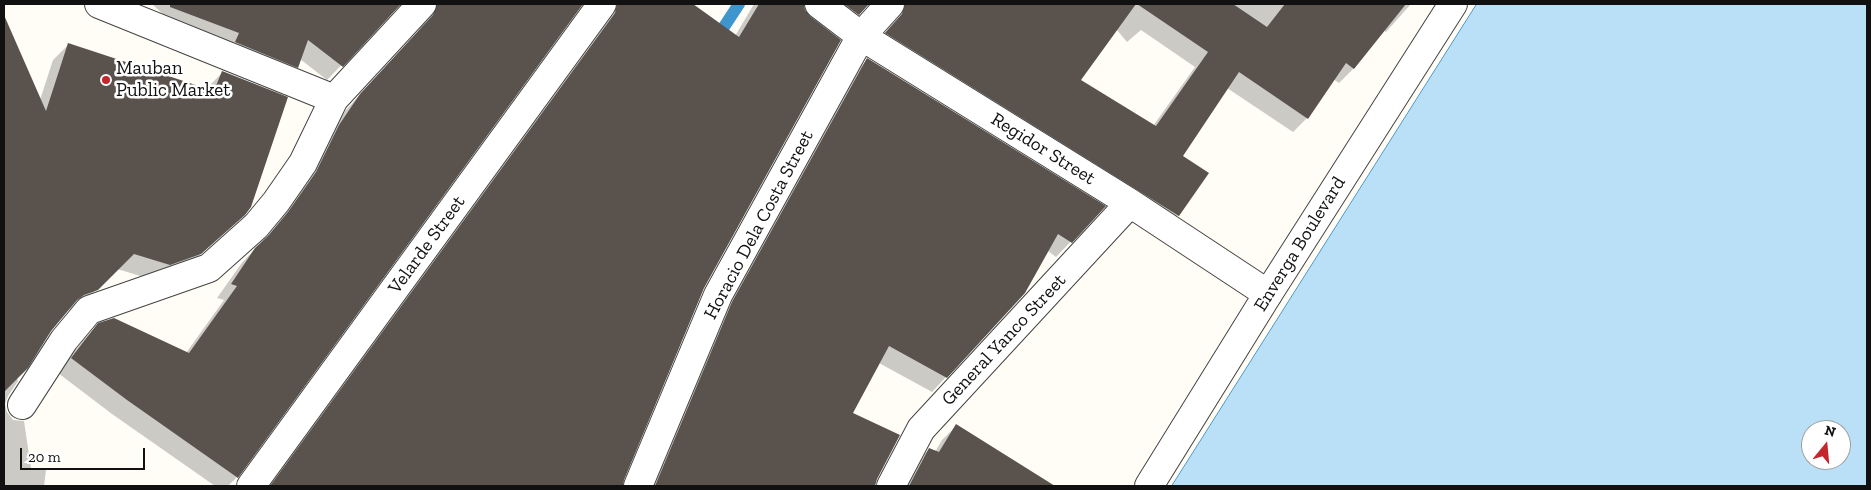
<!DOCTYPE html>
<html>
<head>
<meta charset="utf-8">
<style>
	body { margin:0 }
	#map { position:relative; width:1871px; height:490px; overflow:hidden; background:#fffdf5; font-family:"Zilla Slab",serif }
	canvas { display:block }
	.frame { position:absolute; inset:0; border:5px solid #111; pointer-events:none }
	.north { position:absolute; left:1801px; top:420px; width:50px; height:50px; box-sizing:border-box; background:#fff; border:1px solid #a0a0a0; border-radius:50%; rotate:17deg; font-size:14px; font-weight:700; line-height:20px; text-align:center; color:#111 }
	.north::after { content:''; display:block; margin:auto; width:18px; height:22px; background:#c4262e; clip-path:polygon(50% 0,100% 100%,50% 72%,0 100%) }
	.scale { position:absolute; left:20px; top:448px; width:125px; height:22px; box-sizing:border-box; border:2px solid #111; border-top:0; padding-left:6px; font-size:15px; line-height:18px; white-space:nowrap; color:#111; -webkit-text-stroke:4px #fff; paint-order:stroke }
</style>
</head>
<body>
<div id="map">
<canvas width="1871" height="490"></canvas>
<div class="frame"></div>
<div class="north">N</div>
<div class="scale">20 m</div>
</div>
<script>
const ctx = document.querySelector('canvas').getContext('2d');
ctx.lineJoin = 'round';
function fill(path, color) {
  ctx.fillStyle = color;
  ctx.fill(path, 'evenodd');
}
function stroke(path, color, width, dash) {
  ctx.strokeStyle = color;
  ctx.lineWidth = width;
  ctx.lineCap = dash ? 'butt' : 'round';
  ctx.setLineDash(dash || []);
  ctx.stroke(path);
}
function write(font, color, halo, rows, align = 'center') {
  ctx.font = font + ' "Zilla Slab",serif';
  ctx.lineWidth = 5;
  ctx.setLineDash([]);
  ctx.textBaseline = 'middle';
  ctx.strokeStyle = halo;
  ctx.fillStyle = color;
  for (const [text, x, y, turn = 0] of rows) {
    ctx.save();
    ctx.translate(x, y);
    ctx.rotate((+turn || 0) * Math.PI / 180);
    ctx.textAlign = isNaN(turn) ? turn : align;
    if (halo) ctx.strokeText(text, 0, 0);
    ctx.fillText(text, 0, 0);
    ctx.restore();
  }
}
const water = new Path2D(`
	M 1477,4 L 1867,4 L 1867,486 L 1172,486 ZM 1811,430 L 1841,430 L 1841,460 L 1811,460 Z`);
const shadow = new Path2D(`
	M 152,4 L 401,4 L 327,80 L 300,59 L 297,67 L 283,81 L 180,30 Z
	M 413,4 L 581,4 L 237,477 L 228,486 L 215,486 L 112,414 L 58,373 L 84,339 L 99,324 L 186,353 L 224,300 L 217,298 L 241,264 L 274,228 L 302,188 L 325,141 L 346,110 L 419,30 L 423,23 L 423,15 Z
	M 592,4 L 658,4 L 577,116 L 735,36 L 754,4 L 802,4 L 804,11 L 703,287 L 622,480 L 622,486 L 267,486 Z
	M 810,4 L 868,4 L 844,28 Z
	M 880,4 L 1411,4 L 1386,32 L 1383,30 L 1353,69 L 1339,83 L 1333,79 L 1307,118 L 1293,132 L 1227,88 L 1182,156 L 1207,173 L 1178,216 L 1163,230 L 872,47 L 887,30 L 891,23 L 891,14 ZM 1116,29 L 1127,42 L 1141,30 L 1195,67 L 1153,126 L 1079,81 Z
	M 68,45 L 206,89 L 223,72 L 244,214 L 184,269 L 154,280 L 117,269 L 81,305 L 66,311 L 17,377 L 18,381 L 8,396 L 5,404 L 7,412 L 13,420 L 24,421 L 31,468 L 46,470 L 44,486 L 4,486 L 4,64 L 21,57 L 40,100 L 53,60 Z
	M 867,60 L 1104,207 L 1056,257 L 1048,251 L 946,377 L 932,392 L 879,363 L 851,414 L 876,479 L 874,486 L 647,486 L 718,318 L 853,74 Z
	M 956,426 L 1053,486 L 903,486 L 915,464 L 929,449 L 935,452 L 942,440 Z`);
const stream = new Path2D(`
	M 716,39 L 739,4`);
const building = new Path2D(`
	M 170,4 L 401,4 L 343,67 L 308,40 L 298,68 L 235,42 L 239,33 L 170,7 Z
	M 437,4 L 583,4 L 238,478 L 127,400 L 71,358 L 98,323 L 114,318 L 189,353 L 237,286 L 231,284 L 255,248 L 268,236 L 288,212 L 316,172 L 339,125 L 360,94 L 433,15 Z
	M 617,4 L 693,4 L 739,37 L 759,4 L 804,4 L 805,10 L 810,16 L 841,40 L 704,288 L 624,480 L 623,486 L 270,486 L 615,13 Z
	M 844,4 L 869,4 L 859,15 Z
	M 905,4 L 1136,4 L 1081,80 L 1156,126 L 1208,52 L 1137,4 L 1233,4 L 1267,27 L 1285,4 L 1406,4 L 1354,69 L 1346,63 L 1308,119 L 1239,72 L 1183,156 L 1209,173 L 1179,216 L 885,33 L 902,14 Z
	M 4,15 L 46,111 L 68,43 L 214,91 L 222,71 L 288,97 L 251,207 L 245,215 L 201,254 L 170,265 L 134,254 L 98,290 L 84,295 L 77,300 L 51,331 L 28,368 L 4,392 Z
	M 867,58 L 1106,206 L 1072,243 L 1058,234 L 1025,293 L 947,378 L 889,346 L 853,413 L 900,435 L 877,479 L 875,486 L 655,486 L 732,302 Z
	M 956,424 L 1055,486 L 909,486 L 929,448 L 939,452 Z`);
const pedestrian = new Path2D(`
	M 1149,486 L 1268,294 L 1453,4`);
const minor = new Path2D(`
	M 99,4 L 334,99
	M 819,4 L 861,36 L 1130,203 L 1268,294
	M 22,405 L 64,340 L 89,310 L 209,268 L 256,226 L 276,202 L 303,163 L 334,99 L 422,4
	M 251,486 L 602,4
	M 891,486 L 921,429 L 1130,203`);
const tertiary = new Path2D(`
	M 638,486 L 718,295 L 861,36 L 890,4`);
const markers = [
	[106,80,5,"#c4262e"]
];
const poiNames = [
	["Mauban",116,69],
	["Public Market",116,91]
];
const streetNames = [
	["Regidor Street",1043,149,32],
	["Horacio Dela Costa Street",759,225,-62],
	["Enverga Boulevard",1300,244,-58],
	["Velarde Street",427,245,-54],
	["General Yanco Street",1004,340,-47]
];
fill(water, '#b9e0f7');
stroke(water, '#3f96cf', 1);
fill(shadow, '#0003');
stroke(stream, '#3f96cf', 12);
fill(building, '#5a524d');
stroke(pedestrian, '#444', 30);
stroke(minor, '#444', 30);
stroke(tertiary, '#444', 30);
stroke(pedestrian, '#fff', 28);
stroke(minor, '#fff', 28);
stroke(tertiary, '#fff', 28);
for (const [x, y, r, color] of markers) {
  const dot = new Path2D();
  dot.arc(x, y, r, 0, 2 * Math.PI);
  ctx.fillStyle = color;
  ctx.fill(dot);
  stroke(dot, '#fff', 2);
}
write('19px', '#111', '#fff', poiNames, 'left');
write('19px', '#111', '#fff', streetNames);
</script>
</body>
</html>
